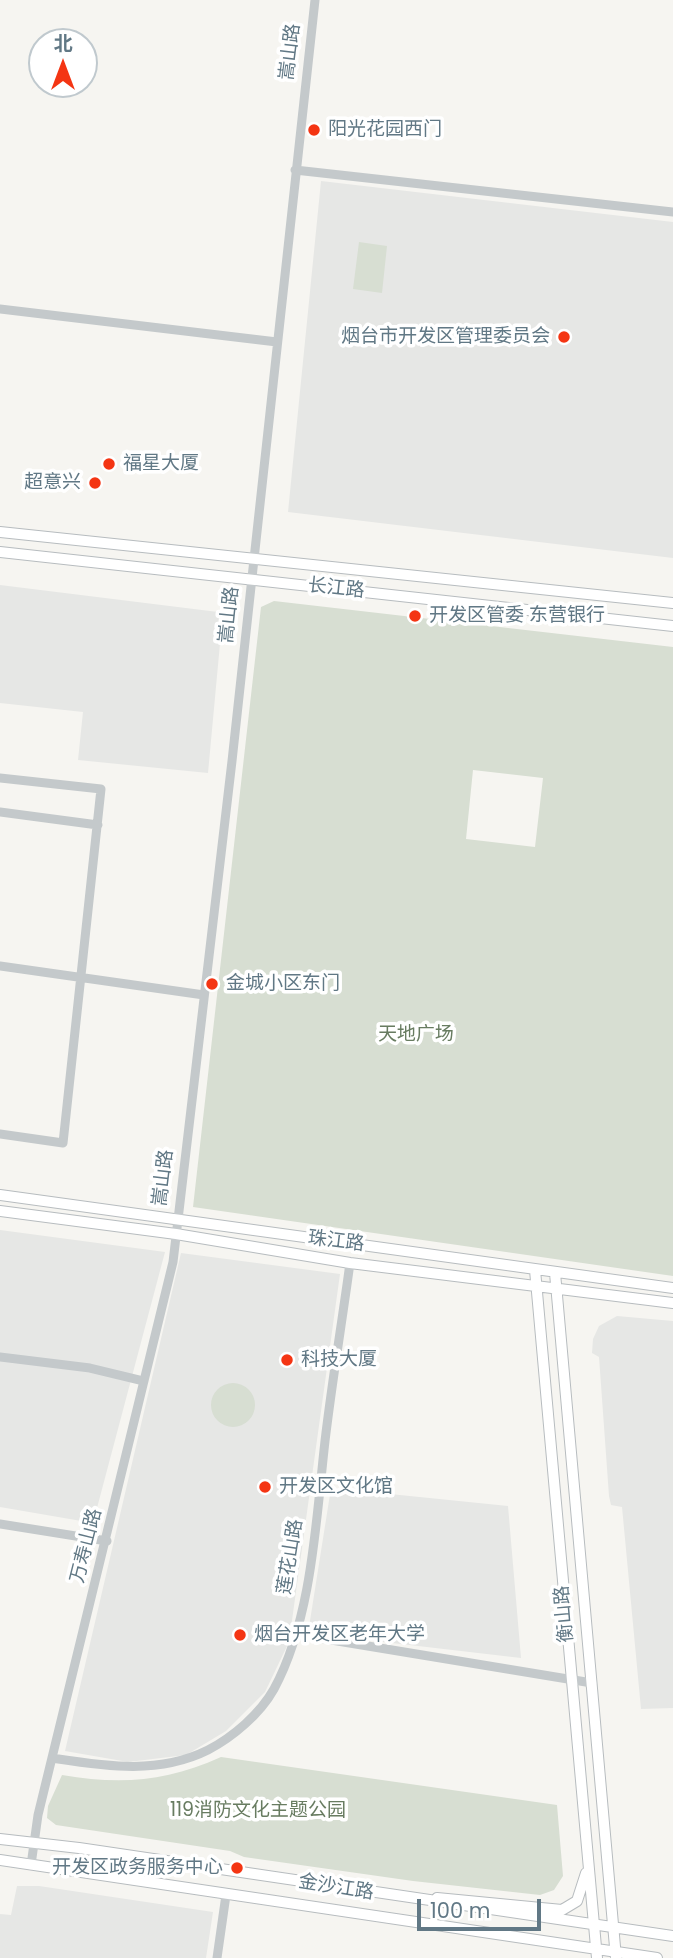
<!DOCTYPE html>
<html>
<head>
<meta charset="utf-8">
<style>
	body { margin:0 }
	#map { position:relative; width:673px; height:1958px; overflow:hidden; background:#f6f5f1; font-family:Poppins,"Noto Sans SC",sans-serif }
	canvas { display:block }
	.north { position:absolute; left:28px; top:28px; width:70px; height:70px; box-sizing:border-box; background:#fff; border:2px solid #c0c9ce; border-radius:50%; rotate:0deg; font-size:19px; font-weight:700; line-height:28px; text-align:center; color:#617885 }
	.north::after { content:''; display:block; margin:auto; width:24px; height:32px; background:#f43513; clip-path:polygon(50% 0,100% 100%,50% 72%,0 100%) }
	.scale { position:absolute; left:417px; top:1899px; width:124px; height:32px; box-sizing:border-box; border:4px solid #617885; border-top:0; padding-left:9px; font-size:21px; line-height:24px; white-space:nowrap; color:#617885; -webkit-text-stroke:5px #fff; paint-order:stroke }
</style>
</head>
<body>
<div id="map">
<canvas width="673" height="1958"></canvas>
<div class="north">北</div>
<div class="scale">100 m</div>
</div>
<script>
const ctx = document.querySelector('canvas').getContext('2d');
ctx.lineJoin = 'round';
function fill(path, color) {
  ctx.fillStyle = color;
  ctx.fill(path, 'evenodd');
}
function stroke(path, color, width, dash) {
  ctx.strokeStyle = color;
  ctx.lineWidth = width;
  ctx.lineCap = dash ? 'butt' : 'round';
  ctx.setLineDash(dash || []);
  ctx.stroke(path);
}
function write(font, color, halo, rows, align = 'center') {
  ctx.font = font + ' Poppins,"Noto Sans SC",sans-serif';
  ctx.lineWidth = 7;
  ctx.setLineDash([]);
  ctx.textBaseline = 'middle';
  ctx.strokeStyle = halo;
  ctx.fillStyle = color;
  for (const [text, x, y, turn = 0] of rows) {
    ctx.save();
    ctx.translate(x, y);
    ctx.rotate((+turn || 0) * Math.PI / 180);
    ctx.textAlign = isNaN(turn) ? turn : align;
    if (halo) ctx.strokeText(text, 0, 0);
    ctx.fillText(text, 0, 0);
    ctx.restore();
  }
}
const built = new Path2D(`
	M 321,181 L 673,222 L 673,558 L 288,512 Z
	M 0,585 L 218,612 L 222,622 L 208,773 L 78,760 L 83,712 L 0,703 Z
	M 0,1230 L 165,1252 L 93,1523 L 0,1507 Z
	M 181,1253 L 340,1274 L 289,1642 L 265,1692 L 226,1731 L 186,1755 L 128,1762 L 65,1751 Z
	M 617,1316 L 673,1321 L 673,1708 L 641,1709 L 622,1507 L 611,1505 L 609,1496 L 599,1357 L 592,1353 L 593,1339 L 599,1326 Z
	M 331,1488 L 508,1506 L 521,1658 L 315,1634 L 309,1627 Z
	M 17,1886 L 39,1886 L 213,1912 L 206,1958 L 0,1958 L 0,1914 L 11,1915 Z`);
const green = new Path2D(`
	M 359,242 L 387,246 L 382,293 L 353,289 Z
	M 274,601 L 673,647 L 673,1276 L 193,1207 L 261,607 ZM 473,770 L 543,778 L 535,847 L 466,839 Z
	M211 1405a22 22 0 1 1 44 0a22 22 0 1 1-44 0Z
	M 221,1757 L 557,1805 L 563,1876 L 554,1890 L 540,1895 L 413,1881 L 244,1857 L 230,1851 L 56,1825 L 47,1818 L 48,1806 L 62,1775 C 120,1785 166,1782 221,1757 Z`);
const minor = new Path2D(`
	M 295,170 L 673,212
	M 0,309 L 277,342
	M 0,778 L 101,789 L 63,1143 L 0,1134
	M 0,812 L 98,825
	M 0,966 L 204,995
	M 0,1357 L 90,1368 L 144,1381
	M 0,1524 L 107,1541
	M 295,1634 L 592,1683
	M 52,1758 C 105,1766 158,1775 208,1750 C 233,1737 260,1714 274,1689 C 312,1619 316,1520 325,1441 C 332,1382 342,1322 350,1263
	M 31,1865 L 38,1815 L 173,1262 L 232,761 L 315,0
	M 217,1958 L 226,1895`);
const major = new Path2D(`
	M 0,532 L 673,603
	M 0,552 L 673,626
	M 0,1195 L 673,1288
	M 0,1211 L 176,1234 L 350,1263 L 673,1303
	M 535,1270 L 597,1958
	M 555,1273 L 616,1958
	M 0,1839 L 79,1848 L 673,1936
	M 0,1860 L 657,1958
	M 437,1898 L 562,1910 L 577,1901 L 586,1873`);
const markers = [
	[314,130,7,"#f43513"],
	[564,337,7,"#f43513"],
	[109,464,7,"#f43513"],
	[95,483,7,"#f43513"],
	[415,616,7,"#f43513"],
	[212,984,7,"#f43513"],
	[287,1360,7,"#f43513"],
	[265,1487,7,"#f43513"],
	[240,1635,7,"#f43513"],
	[237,1868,7,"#f43513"]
];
const streetNames = [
	["嵩山路",291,52,-83],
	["长江路",336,589,6],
	["嵩山路",230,615,-84],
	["嵩山路",164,1178,-83],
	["珠江路",336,1242,7],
	["万寿山路",87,1546,-76],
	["莲花山路",291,1557,-81],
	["衡山路",565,1614,-95],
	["金沙江路",336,1888,9]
];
const poiNames = [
	["阳光花园西门",328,130],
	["烟台市开发区管理委员会",550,337,"right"],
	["福星大厦",123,464],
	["超意兴",81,483,"right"],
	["开发区管委 东营银行",429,616],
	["金城小区东门",226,984],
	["科技大厦",301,1360],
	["开发区文化馆",279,1487],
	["烟台开发区老年大学",254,1635],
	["开发区政务服务中心",223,1868,"right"]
];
const parkNames = [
	["天地广场",416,1035],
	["119消防文化主题公园",258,1811]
];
fill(built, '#e6e7e5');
fill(green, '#d7ded2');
stroke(major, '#b7bcbf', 12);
stroke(minor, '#c4c9cb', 9);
stroke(major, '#fff', 10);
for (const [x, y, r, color] of markers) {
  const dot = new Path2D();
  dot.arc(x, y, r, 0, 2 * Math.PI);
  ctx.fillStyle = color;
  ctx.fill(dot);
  stroke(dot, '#fff', 2.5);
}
write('19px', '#617885', '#fff', streetNames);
write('19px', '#617885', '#fff', poiNames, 'left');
write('19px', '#687c61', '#fff', parkNames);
</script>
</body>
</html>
